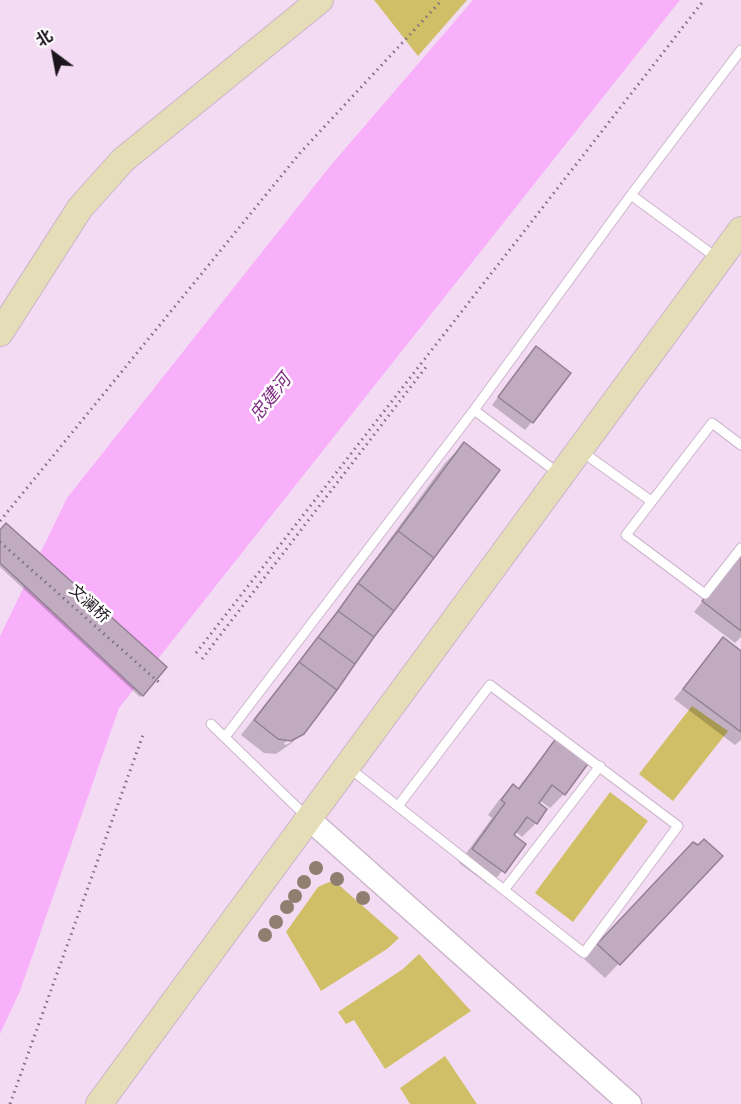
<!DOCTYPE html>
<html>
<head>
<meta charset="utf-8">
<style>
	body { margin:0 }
	#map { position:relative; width:741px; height:1104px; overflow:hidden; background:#f3dcf3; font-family:"Fira Sans Condensed","Noto Sans SC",sans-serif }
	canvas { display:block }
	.north { position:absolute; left:24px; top:24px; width:60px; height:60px; -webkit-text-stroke:4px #fff; paint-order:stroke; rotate:328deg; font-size:16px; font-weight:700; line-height:24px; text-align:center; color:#1d161d }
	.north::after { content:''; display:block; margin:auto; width:21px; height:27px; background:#1d161d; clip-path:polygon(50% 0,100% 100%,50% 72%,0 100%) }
</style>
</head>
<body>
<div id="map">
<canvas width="741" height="1104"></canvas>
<div class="north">北</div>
</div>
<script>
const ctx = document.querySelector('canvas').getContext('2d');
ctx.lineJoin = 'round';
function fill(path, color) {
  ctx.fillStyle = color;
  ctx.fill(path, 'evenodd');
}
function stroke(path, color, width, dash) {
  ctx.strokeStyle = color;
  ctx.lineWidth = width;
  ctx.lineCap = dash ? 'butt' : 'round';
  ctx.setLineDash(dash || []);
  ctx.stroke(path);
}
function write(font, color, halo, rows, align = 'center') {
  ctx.font = font + ' "Fira Sans Condensed","Noto Sans SC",sans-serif';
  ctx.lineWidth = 5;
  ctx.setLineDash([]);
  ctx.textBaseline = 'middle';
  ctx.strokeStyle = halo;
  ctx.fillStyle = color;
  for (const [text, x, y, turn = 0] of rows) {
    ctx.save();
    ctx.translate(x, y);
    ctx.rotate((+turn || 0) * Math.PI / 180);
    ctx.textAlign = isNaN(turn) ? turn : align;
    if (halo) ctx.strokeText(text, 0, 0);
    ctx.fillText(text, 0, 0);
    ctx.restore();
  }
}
const green = new Path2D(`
	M 374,0 L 467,0 L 418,56 Z
	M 692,706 L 728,731 L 673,801 L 639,774 Z
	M 610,792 L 648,821 L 573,922 L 535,893 Z
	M 329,882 L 340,886 L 399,938 L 387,949 L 321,991 L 286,932 L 318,887 Z
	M 419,954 L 471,1011 L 385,1069 L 354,1020 L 346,1024 L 338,1012 L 403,969 Z
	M 445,1056 L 477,1104 L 410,1104 L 400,1088 Z`);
const water = new Path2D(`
	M 473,0 L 680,0 L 119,708 L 20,991 L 0,1034 L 0,636 L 67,498 L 331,165 Z`);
const shadow = new Path2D(`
	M 536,348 L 532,422 L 525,430 L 492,405 Z
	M 464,444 L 433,557 L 303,733 L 284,743 L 285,745 L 296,740 L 276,754 L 264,753 L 241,735 L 332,619 L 445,463 Z
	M 0,532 L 165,667 L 140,697 L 0,567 Z
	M 741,553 L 741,637 L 735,643 L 694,612 Z
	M 723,639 L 741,652 L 741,740 L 735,745 L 674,699 Z
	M 557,739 L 564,794 L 550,808 L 539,800 L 536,823 L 522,837 L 515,831 L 512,835 L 524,844 L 490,886 L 459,863 L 492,818 L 488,815 L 499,800 L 513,786 L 517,789 Z
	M 721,856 L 605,978 L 584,959 L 679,857 Z`);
const building = new Path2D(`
	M 536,346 L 571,373 L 533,423 L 498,397 Z
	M 464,442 L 500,470 L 434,558 L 398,531 Z
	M 6,523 L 167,667 L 143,696 L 0,563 L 0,530 Z
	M 398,531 L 434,558 L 394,611 L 358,583 Z
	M 741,553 L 741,631 L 702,601 Z
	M 358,583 L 394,611 L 374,637 L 338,611 Z
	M 338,611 L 374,637 L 355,664 L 318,637 Z
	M 318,637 L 355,664 L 337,690 L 299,662 Z
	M 723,637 L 741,651 L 741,732 L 683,689 Z
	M 299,662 L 337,690 L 304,734 L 291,741 L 278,739 L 254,720 Z
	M 557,737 L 590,761 L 565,795 L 552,785 L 539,803 L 547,809 L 537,824 L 527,817 L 514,835 L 526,844 L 505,873 L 472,849 L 505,803 L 501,800 L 513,784 L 519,789 Z
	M 704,839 L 723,856 L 620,965 L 597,944 L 693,842 L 698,845 Z`);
const path = new Path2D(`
	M 0,521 L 300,153 L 442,0
	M 0,542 L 162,685
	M 196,653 L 704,0
	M 202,659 L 426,367
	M 10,1104 L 144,732`);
const service = new Path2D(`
	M 717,258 L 631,195 L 741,50
	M 474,410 L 558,473
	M 741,445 L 712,423 L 626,535 L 705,594 L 741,548
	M 581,451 L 651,501
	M 211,724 L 307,817
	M 225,737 L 474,410 L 631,195
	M 348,767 L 584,953 L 678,826 L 490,685 L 398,806
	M 504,890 L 600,766`);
const tertiary = new Path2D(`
	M 309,819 L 630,1104`);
const secondary = new Path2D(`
	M 0,333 L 80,208 L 123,160 L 320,0
	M 99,1104 L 741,230`);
const trees = [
	[316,868],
	[337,879],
	[304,882],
	[295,896],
	[363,898],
	[287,907],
	[276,922],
	[265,935]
];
const streetNames = [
	["文澜桥",89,604,42]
];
const waterNames = [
	["忠建河",271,398,-52]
];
fill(green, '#d1bf67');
fill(water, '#f8b0fa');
fill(shadow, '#0003');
fill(building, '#c1abc1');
stroke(building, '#948094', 1.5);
stroke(service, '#cbb5cb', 11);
stroke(tertiary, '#cbb5cb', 25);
stroke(secondary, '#cbb5cb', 28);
stroke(path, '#7e707e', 3, [1.5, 4.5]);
stroke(service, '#fff', 9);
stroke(tertiary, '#fff', 22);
stroke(secondary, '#e4ddb8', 26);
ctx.fillStyle = '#8e7f70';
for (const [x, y] of trees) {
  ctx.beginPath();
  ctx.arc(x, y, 7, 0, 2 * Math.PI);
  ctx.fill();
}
write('16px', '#1d161d', '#fff', streetNames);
write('italic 18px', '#7e2c82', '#fff', waterNames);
</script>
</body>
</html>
